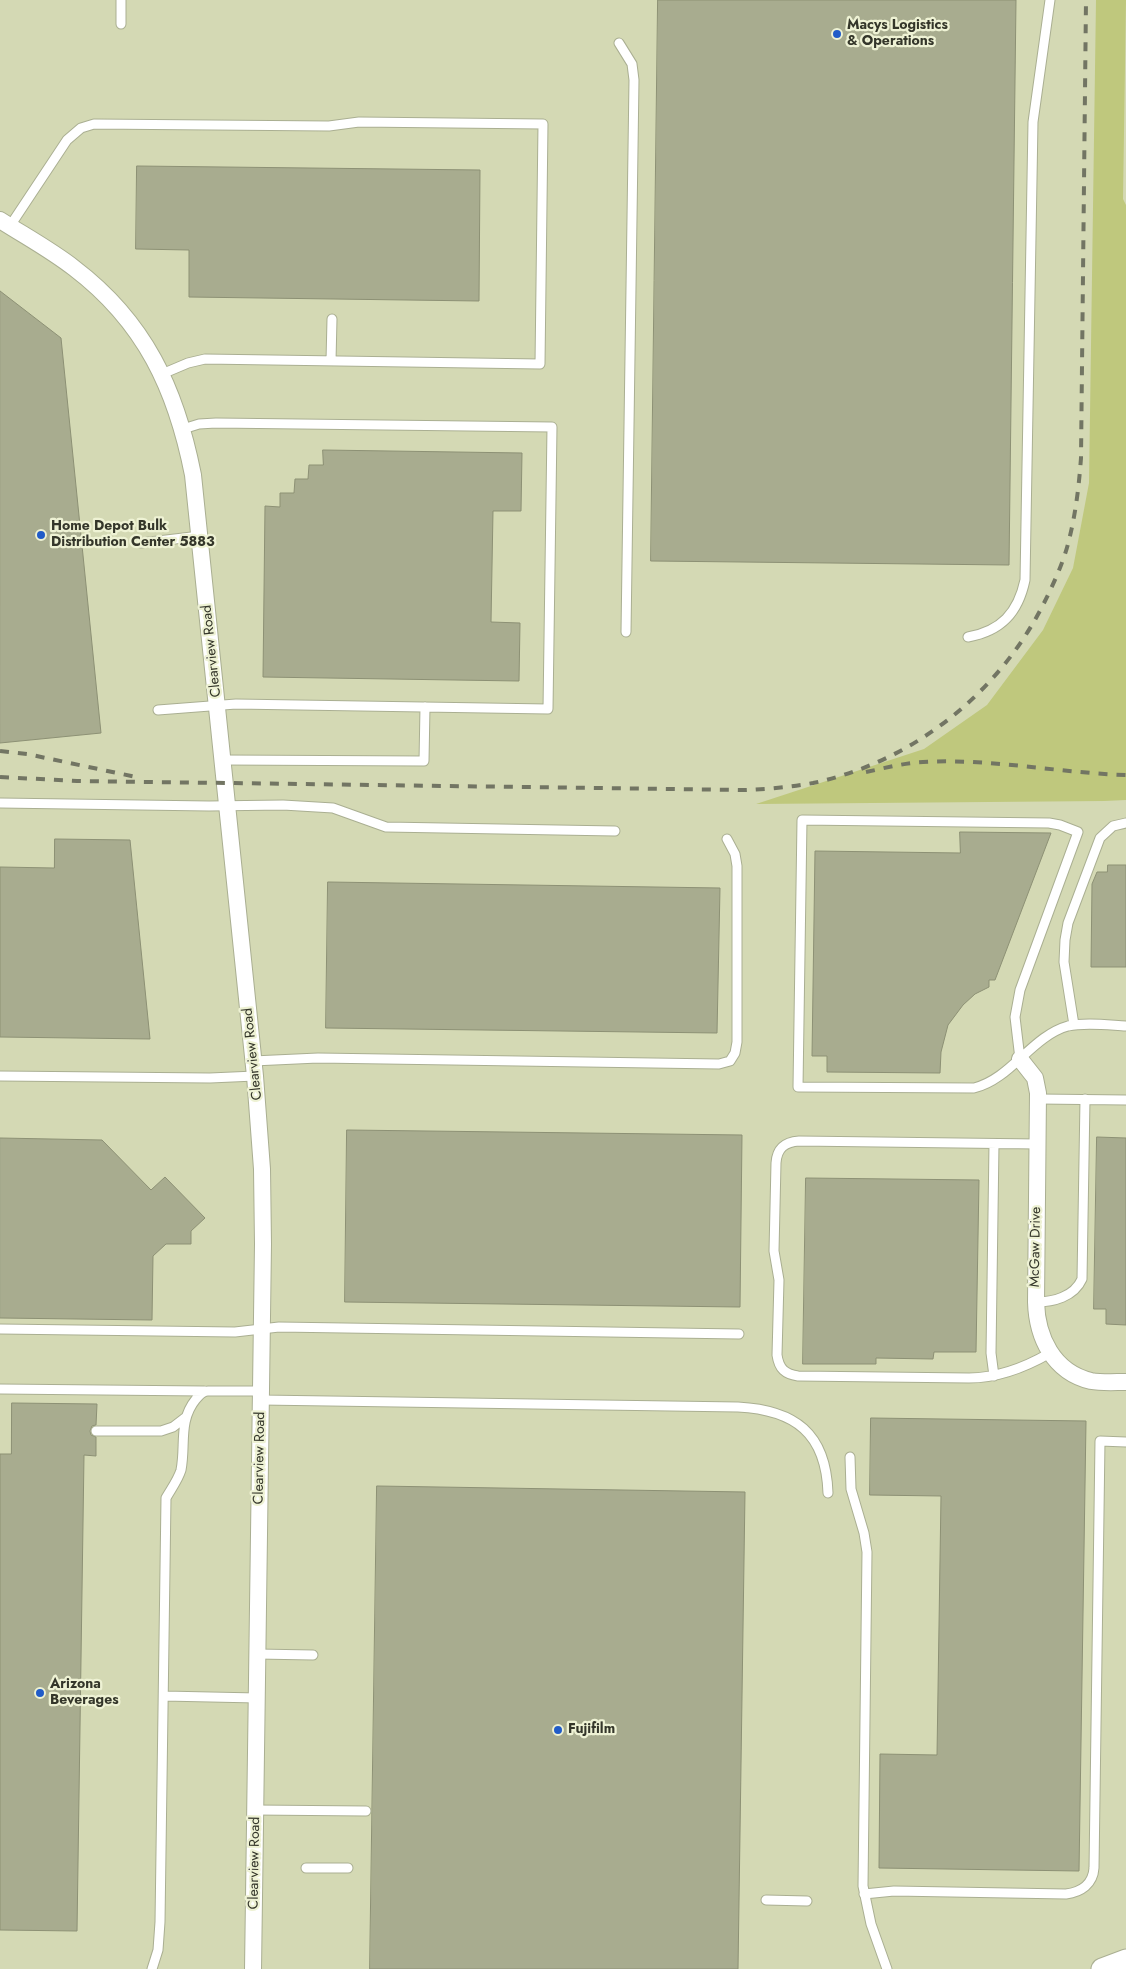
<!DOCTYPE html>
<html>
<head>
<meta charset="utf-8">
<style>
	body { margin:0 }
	canvas { display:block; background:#e1e5c7 }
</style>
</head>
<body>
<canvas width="1126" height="1969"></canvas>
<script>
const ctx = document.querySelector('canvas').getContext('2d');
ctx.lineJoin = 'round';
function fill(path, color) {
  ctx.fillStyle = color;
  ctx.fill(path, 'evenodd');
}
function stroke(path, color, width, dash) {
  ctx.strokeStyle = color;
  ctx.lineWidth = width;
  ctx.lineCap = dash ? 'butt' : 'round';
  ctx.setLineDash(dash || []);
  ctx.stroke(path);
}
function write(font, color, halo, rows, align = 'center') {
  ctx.font = font + ' Jost,sans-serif';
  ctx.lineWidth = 4.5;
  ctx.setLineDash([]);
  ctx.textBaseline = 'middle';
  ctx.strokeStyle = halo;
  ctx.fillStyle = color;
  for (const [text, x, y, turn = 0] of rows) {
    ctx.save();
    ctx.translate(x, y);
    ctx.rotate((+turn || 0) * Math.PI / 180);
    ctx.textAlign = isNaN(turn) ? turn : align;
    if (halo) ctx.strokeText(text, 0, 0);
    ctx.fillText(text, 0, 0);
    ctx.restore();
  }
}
const built = new Path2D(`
	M 0,0 L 1126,0 L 1126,1969 L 0,1969 Z`);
const green = new Path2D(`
	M 1096,0 L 1126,0 L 1123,199 L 1126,205 L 1126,800 L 1104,801 L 756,804 L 924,749 L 987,705 L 1043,630 L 1073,568 L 1089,483 Z`);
const building = new Path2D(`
	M 658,0 L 1016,0 L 1009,565 L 651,561 Z
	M 137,166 L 480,170 L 479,301 L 189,297 L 189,250 L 136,249 Z
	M 0,291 L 61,338 L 101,733 L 0,743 Z
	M 323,450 L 522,453 L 521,511 L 493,511 L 491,622 L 520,623 L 519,681 L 263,677 L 265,506 L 280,507 L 280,493 L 294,493 L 295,479 L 308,479 L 309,465 L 323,465 Z
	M 960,832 L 1051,833 L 995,980 L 989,980 L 989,987 L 975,994 L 963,1005 L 948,1025 L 941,1052 L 940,1073 L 827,1072 L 827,1056 L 812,1056 L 815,851 L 960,853 Z
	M 55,839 L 130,840 L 150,1039 L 0,1037 L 0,867 L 54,868 Z
	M 1108,865 L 1126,865 L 1126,967 L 1091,967 L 1092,884 L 1097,872 L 1107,872 Z
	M 328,882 L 720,888 L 717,1033 L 326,1028 Z
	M 347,1130 L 742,1135 L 740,1307 L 345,1302 Z
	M 1097,1137 L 1126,1138 L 1126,1325 L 1106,1324 L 1106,1309 L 1094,1309 Z
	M 0,1138 L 102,1140 L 151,1190 L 165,1177 L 205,1218 L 191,1231 L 191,1244 L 166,1244 L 153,1256 L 152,1320 L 0,1318 Z
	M 806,1178 L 979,1180 L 976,1352 L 934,1352 L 933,1359 L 876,1358 L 876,1364 L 803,1364 Z
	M 12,1403 L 97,1404 L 96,1425 L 92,1426 L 90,1431 L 91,1435 L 96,1437 L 96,1456 L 84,1455 L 77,1931 L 0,1930 L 0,1454 L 11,1454 Z
	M 871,1418 L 1086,1421 L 1079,1871 L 879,1868 L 880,1754 L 937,1755 L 941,1496 L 870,1495 Z
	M 377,1486 L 745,1492 L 738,1969 L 370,1969 Z`);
const service = new Path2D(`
	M 121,24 L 121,0
	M 619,43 L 632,64 L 634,80 L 626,632
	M 10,226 L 67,140 L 81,128 L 94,124 L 329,126 L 359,122 L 543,124 L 540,364 L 205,359 L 188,363 L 162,374
	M 331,361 L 332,319
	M 141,543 L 200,536
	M 968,637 C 1001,631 1018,613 1025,580 L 1033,122 L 1050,0
	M 158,710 L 236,704 L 548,709 L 552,427 L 216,423 L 199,424 L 183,429
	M 223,760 L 424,761 L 425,707
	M 0,803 L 209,806 L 283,805 L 333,808 L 386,827 L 615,831
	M 1074,1025 L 1064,962 L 1065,940 L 1068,923 L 1100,838 L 1113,826 L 1126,823
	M 1020,1059 L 1015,1017 L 1020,990 L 1078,832 L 1060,825 L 1049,823 L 802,820 L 798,1087 L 974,1088 C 1011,1079 1032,1036 1068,1026 C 1085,1022 1108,1025 1126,1026
	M 253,1061 L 318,1058 L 719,1064 L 730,1061 L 735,1053 L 737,1042 L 737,866 L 735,854 L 727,839
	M 0,1076 L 210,1078 L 255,1076
	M 1039,1099 L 1126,1100
	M 994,1144 L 991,1353 L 994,1376
	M 1038,1144 L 799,1141 C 785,1142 777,1148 776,1163 L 774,1251 L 779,1280 L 777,1355 C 779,1369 785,1374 798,1376 L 969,1378 C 998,1378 1024,1368 1050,1353
	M 1036,1302 C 1053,1302 1074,1297 1082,1279 L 1085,1099
	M 0,1329 L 235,1332 L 279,1327 L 739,1334
	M 0,1389 L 204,1391
	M 261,1400 L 738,1407 C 795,1410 826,1433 828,1493
	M 96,1431 L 161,1431 L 173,1427 L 186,1417
	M 850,1457 L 851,1489 L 864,1533 L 867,1552 L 863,1886 L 871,1924 L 887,1969
	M 257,1654 L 313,1655
	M 164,1696 L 257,1698
	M 255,1810 L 366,1811
	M 306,1868 L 348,1868
	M 864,1894 L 894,1891 L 1066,1894 C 1081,1892 1093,1884 1094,1868 L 1100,1441 L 1126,1442
	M 766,1900 L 807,1901
	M 152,1969 L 158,1950 L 160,1922 L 166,1498 C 171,1489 178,1480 181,1470 C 186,1445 178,1421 196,1399 C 200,1395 202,1391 208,1391 L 261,1391`);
const minor = new Path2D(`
	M 0,220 C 25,236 51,250 74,268 C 145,322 176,389 193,475 L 255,1076 L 262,1169 L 263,1244 L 253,1969
	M 1020,1059 L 1035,1078 L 1038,1093 L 1036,1302 C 1037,1337 1053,1372 1091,1381 C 1102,1383 1115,1382 1126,1382`);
const tertiary = new Path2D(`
	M 1102,1969 L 1126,1960`);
const rail = new Path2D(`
	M 0,751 L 27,754 L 136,777
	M 866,772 C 885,768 904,763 923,762 C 991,758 1058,773 1126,775
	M 0,777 L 77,781 L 746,790 C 768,789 791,787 813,783 C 913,762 999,693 1044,603 C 1054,583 1064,561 1069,540 C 1076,512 1079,485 1081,458 L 1086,0`);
const markers = [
	[837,34,5,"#215cc8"],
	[41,535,5,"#215cc8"],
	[40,1693,5,"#215cc8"],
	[558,1730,5,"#215cc8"]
];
const poiNames = [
	["Macys Logistics",847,26],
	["& Operations",847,42],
	["Home Depot Bulk",51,527],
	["Distribution Center 5883",51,543],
	["Arizona",50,1685],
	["Beverages",50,1701],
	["Fujifilm",568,1730]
];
const streetNames = [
	["Clearview Road",212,651,-96],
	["Clearview Road",253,1054,-96],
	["McGaw Drive",1036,1247,-89],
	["Clearview Road",260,1458,-89],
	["Clearview Road",255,1863,-89]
];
fill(built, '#d4d9b4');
fill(green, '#bfc87d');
fill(building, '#a8ac8f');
stroke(building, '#8d9175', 1);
stroke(service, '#aaaf92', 11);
stroke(minor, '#aaaf92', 18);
stroke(tertiary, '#aaaf92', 23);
stroke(service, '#fff', 9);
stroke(minor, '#fff', 16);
stroke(tertiary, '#fff', 21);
stroke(rail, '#727563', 4, [9, 9]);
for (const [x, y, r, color] of markers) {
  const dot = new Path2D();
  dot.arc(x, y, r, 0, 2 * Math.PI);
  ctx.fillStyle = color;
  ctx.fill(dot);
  stroke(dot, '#eef2d4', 2);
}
write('bold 14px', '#34362a', '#eef2d4', poiNames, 'left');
write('14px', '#34362a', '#eef2d4', streetNames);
</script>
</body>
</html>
